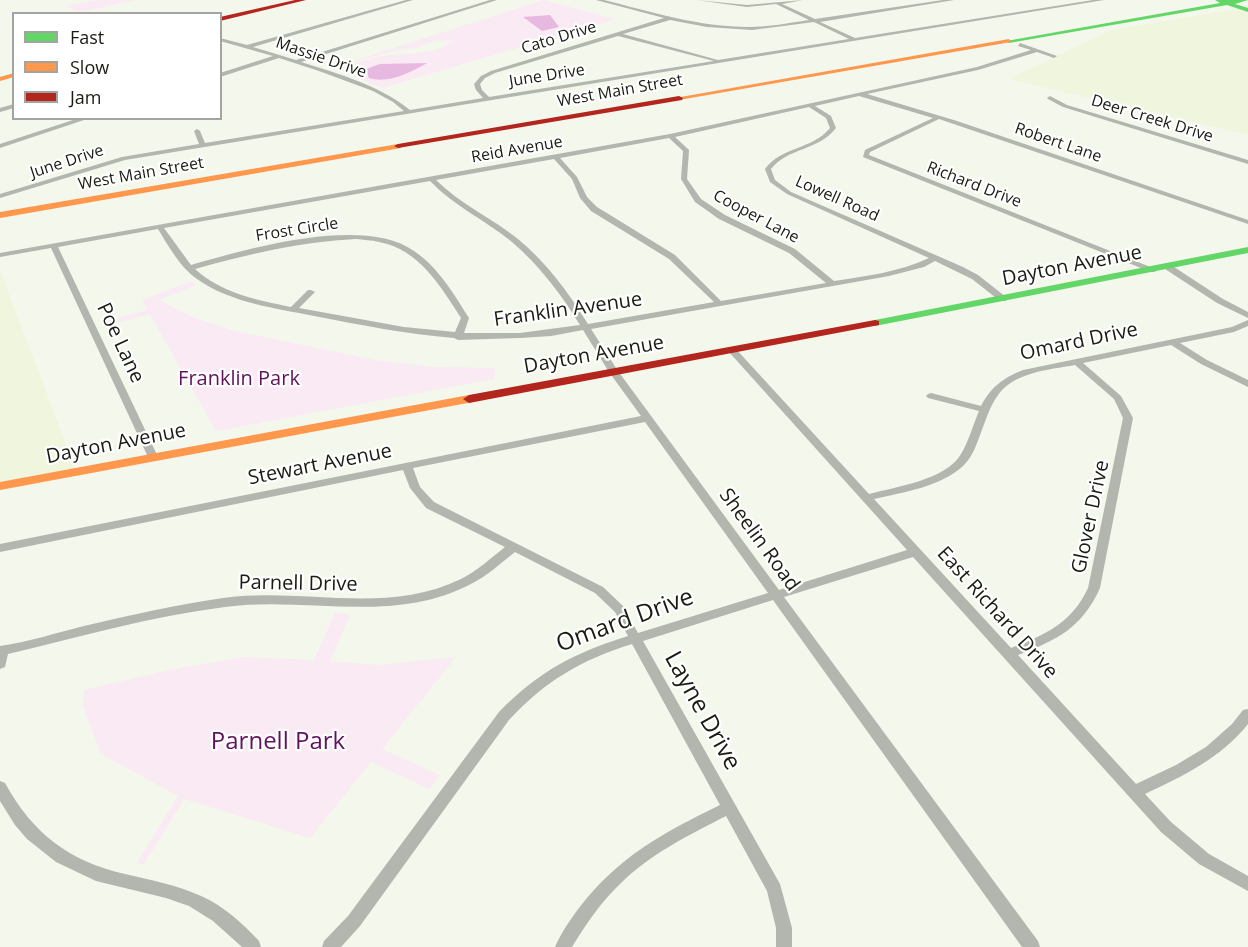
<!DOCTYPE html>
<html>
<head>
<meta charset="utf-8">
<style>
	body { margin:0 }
	#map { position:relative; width:1248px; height:947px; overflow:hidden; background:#f4f7eb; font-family:"Open Sans",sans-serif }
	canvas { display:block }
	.legend { position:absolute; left:12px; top:12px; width:210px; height:108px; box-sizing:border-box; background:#fff; border:2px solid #a3a4a1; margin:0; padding:8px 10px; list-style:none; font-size:18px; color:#1a1c13 }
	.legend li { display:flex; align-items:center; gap:12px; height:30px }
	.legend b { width:30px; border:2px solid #a3a4a1 }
</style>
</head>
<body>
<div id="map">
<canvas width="1248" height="947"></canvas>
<ul class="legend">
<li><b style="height:8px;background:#63d668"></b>Fast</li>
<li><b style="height:8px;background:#ff974d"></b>Slow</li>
<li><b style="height:8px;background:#b3261e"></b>Jam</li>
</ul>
</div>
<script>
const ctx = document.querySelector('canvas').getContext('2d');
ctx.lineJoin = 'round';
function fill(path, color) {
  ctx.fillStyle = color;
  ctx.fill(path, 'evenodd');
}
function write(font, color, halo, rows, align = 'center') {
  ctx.font = font + ' "Open Sans",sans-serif';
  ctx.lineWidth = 4.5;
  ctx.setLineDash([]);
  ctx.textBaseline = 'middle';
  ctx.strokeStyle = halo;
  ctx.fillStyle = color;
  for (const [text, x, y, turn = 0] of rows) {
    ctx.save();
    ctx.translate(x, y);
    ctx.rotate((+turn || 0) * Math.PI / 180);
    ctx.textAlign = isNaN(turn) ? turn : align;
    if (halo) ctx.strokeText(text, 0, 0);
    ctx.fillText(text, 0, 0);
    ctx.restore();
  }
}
const built = new Path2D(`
	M 1236,9 L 1248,13 L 1248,135 L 1009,79 L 1111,30 Z
	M 0,270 L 76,471 L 0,486 Z`);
const green = new Path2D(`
	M 95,0 L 135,0 L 80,12 L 66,6 Z
	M 543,0 L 615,19 L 382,88 L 336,69 C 350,65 364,60 378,57 C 401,52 434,57 452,41 L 436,40 L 416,48 L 397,50 L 332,68 Z
	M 191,281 L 196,285 L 159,300 L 192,317 L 235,331 L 375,360 L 433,367 L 495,368 L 494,379 L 216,431 L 150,314 L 105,326 L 103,322 L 147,310 L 142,300 Z
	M 335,613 L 350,614 L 330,661 L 378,665 L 456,657 L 382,749 L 440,775 L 430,789 L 371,762 L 310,838 L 184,799 L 144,864 L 137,863 L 178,796 L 101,754 L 83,706 L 84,690 L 169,670 L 243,657 L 314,660 Z`);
const water = new Path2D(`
	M 550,15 L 559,27 L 542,31 L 523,17 Z
	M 427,63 C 410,73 388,84 369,78 L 366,69 L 380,64 Z`);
const street = new Path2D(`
	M 406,0 L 413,0 L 253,47 L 296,60 L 490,0 L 497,0 L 301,62 C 339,74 379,85 410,110 L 483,98 L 476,90 L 474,84 L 481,76 L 491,71 L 664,18 L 596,0 L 604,0 C 652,12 699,27 749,27 C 769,27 789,23 809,20 L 776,4 L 747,7 L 696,0 L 747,5 L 803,0 L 782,4 L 815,19 L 943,0 L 954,0 L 820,22 L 855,38 L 1093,0 L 1104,0 L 125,160 L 0,198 L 0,194 L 122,157 L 199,144 L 194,131 L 197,129 L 200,131 L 205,143 L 404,111 L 393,102 L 373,91 L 319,71 L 279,58 L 220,77 L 220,73 L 273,56 L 220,41 L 220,38 L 247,45 ZM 670,20 L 707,27 L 752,30 L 814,22 L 849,39 L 718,60 L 623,34 ZM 618,36 L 714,61 L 489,97 L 482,90 L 480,84 L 485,78 L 495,73 Z
	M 1020,43 L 1057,56 L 1054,58 L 1037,52 L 978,70 L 867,94 L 957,121 L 1248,220 L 1248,224 L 939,119 L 870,152 L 869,155 L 1158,270 L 1154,272 L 1151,272 L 863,157 L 865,150 L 933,118 L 859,96 L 815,106 L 831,116 L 836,128 C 818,151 789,147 771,169 L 775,180 L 791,192 L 963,267 L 978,275 L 1006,297 L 1006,301 L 1000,301 L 972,279 L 935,261 L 924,267 L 889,276 L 591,329 L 618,371 L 779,590 L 907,550 L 729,352 L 728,350 L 729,348 L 735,348 L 869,494 C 895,487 946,480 961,454 C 969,441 973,425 979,411 L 928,398 L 926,396 L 928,394 L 931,393 L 981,406 C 991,387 1003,378 1023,370 L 1232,327 L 1248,320 L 1248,326 L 1234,332 L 1180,343 L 1207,360 L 1248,380 L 1248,387 L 1201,364 L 1171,345 L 1083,363 L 1121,396 L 1133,418 L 1100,588 C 1082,628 1057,640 1018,655 L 1136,784 L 1176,765 L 1206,747 L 1232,724 L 1243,710 L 1248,709 L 1248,724 C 1221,758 1183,776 1145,794 L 1171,822 L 1209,854 L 1248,876 L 1248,891 L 1199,864 L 1161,832 L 913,557 L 784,597 L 1038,941 L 1040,947 L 1022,947 L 773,600 L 643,641 L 780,884 L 792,928 L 792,947 L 776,947 L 776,928 L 767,891 L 726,816 C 689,835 650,854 620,884 C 601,902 586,924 572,947 L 555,947 C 561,933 570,920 579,908 C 619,856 663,833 720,805 L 632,644 C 581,660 545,681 509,720 L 360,926 L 341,947 L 322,947 L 324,941 L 348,916 L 499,712 C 539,671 574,653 628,636 L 615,612 L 595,593 L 515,552 C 501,563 487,576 471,584 C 393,625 308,596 225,607 C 152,616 80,637 8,654 L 5,667 L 0,669 L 0,646 C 28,642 56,633 84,626 C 130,615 176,605 223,598 C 302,587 385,616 461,579 C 477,571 491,558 505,547 L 426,508 L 410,488 L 403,470 L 0,552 L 0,544 L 641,416 L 609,372 L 583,330 L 551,336 L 520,338 L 458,340 L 454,338 C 407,334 360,325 314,316 C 275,308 231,303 197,279 C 180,267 169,247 158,229 L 58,247 L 158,457 L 153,460 L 148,457 L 51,248 L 0,257 L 0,253 L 670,134 L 977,67 L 1031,50 L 1018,46 ZM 809,107 L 826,118 L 830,128 C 812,150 782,146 765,169 L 770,182 L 787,194 L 929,258 C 900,272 866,276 834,281 L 795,249 L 725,215 L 701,199 L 687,179 L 689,150 L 675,137 ZM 669,138 L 683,151 L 681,179 L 695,202 L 719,219 L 789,253 L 826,283 L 721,301 L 675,255 L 597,207 L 587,197 L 577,177 L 560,158 ZM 554,159 L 572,179 L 580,198 L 591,211 L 669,259 L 714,302 L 588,324 C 568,292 547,263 518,239 C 492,218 460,204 436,180 ZM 430,181 C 454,206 485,220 512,242 C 540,266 561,294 580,325 L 520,333 L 464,333 L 469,318 C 454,294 438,267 414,251 C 363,215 247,249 191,265 L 164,228 ZM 356,239 C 363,240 372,240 379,242 C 419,249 441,287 461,318 L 455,332 L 404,327 L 299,308 L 315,292 L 311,290 L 308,290 L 291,307 C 257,300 221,293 195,269 C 248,254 300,242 356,239 ZM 1075,365 L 1114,399 L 1123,418 L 1088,588 C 1072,623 1045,635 1011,648 L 874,499 C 904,492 941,487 964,465 C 974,455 978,440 983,427 C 987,417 990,407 996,398 C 1012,372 1048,370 1075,365 ZM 645,422 L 768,593 L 638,633 L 623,606 L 603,587 L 434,502 L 420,487 L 413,468 Z
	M 1050,96 L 1067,105 L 1248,160 L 1248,164 L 1063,107 L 1048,99 L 1047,98 Z
	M 14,104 L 14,108 L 0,112 L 0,108 Z
	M 79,118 L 90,118 L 0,148 L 0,144 Z
	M 1165,265 L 1171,265 L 1223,299 L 1248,312 L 1248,318 L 1217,303 L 1165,269 Z
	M 0,781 L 5,783 C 33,834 69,861 125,874 C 151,880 177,885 201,896 C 224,906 242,923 259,941 L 261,947 L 242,947 L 213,921 L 189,906 L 166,898 L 96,881 L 56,862 L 27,839 L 15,825 L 0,801 Z`);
const fast = new Path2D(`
	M 1215,0 L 1248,0 L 1235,4 L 1248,8 L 1248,12 L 1227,5 L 1009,43 L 1006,41 L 1220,3 Z
	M 1248,247 L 1248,253 L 875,326 L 869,323 L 875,320 Z`);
const slow = new Path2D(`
	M 1009,39 L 1011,42 L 679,100 L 675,98 Z
	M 14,73 L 14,77 L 0,81 L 0,77 Z
	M 398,144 L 402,146 L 401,148 L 0,218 L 0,212 Z
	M 469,395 L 473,396 L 475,399 L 473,402 L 0,490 L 0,482 Z`);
const jam = new Path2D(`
	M 295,0 L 306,0 L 220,21 L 220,17 Z
	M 679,96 L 683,98 L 682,100 L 398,148 L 394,146 L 398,144 Z
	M 875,320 L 879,321 L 879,325 L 469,403 L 463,399 L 469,395 Z`);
const farStreetnames = [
	["Cato Drive",559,38,-17],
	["Massie Drive",321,58,19],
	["June Drive",547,76,-9],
	["West Main Street",620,91,-10],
	["Deer Creek Drive",1152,119,17],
	["Robert Lane",1058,143,19],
	["Reid Avenue",517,150,-10],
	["June Drive",67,162,-18],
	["West Main Street",141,174,-10],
	["Richard Drive",974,185,21],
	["Lowell Road",837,199,24],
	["Cooper Lane",756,217,28],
	["Frost Circle",297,230,-9]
];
const streetNames = [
	["Dayton Avenue",1072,266,-11],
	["Franklin Avenue",568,310,-8],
	["Omard Drive",1079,342,-12],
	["Poe Lane",120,343,65],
	["Dayton Avenue",594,355,-10],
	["Dayton Avenue",116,444,-11],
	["Stewart Avenue",320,465,-11],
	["Glover Drive",1091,517,-78],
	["Sheelin Road",759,540,54],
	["Parnell Drive",298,584,1],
	["East Richard Drive",997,613,48]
];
const parkNames = [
	["Franklin Park",239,379]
];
const nearStreetnames = [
	["Omard Drive",625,621,-20],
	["Layne Drive",702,711,61]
];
const nearParknames = [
	["Parnell Park",278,742]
];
fill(built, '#f0f5de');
fill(green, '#faeaf3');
fill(water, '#e8b9e0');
fill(street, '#b3b5af');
fill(fast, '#63d668');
fill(slow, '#ff974d');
fill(jam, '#b3261e');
write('16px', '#1a1c13', '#fff', farStreetnames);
write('20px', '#1a1c13', '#fff', streetNames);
write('20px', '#62115f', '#fff', parkNames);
write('24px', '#1a1c13', '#fff', nearStreetnames);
write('24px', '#62115f', '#fff', nearParknames);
</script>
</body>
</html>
